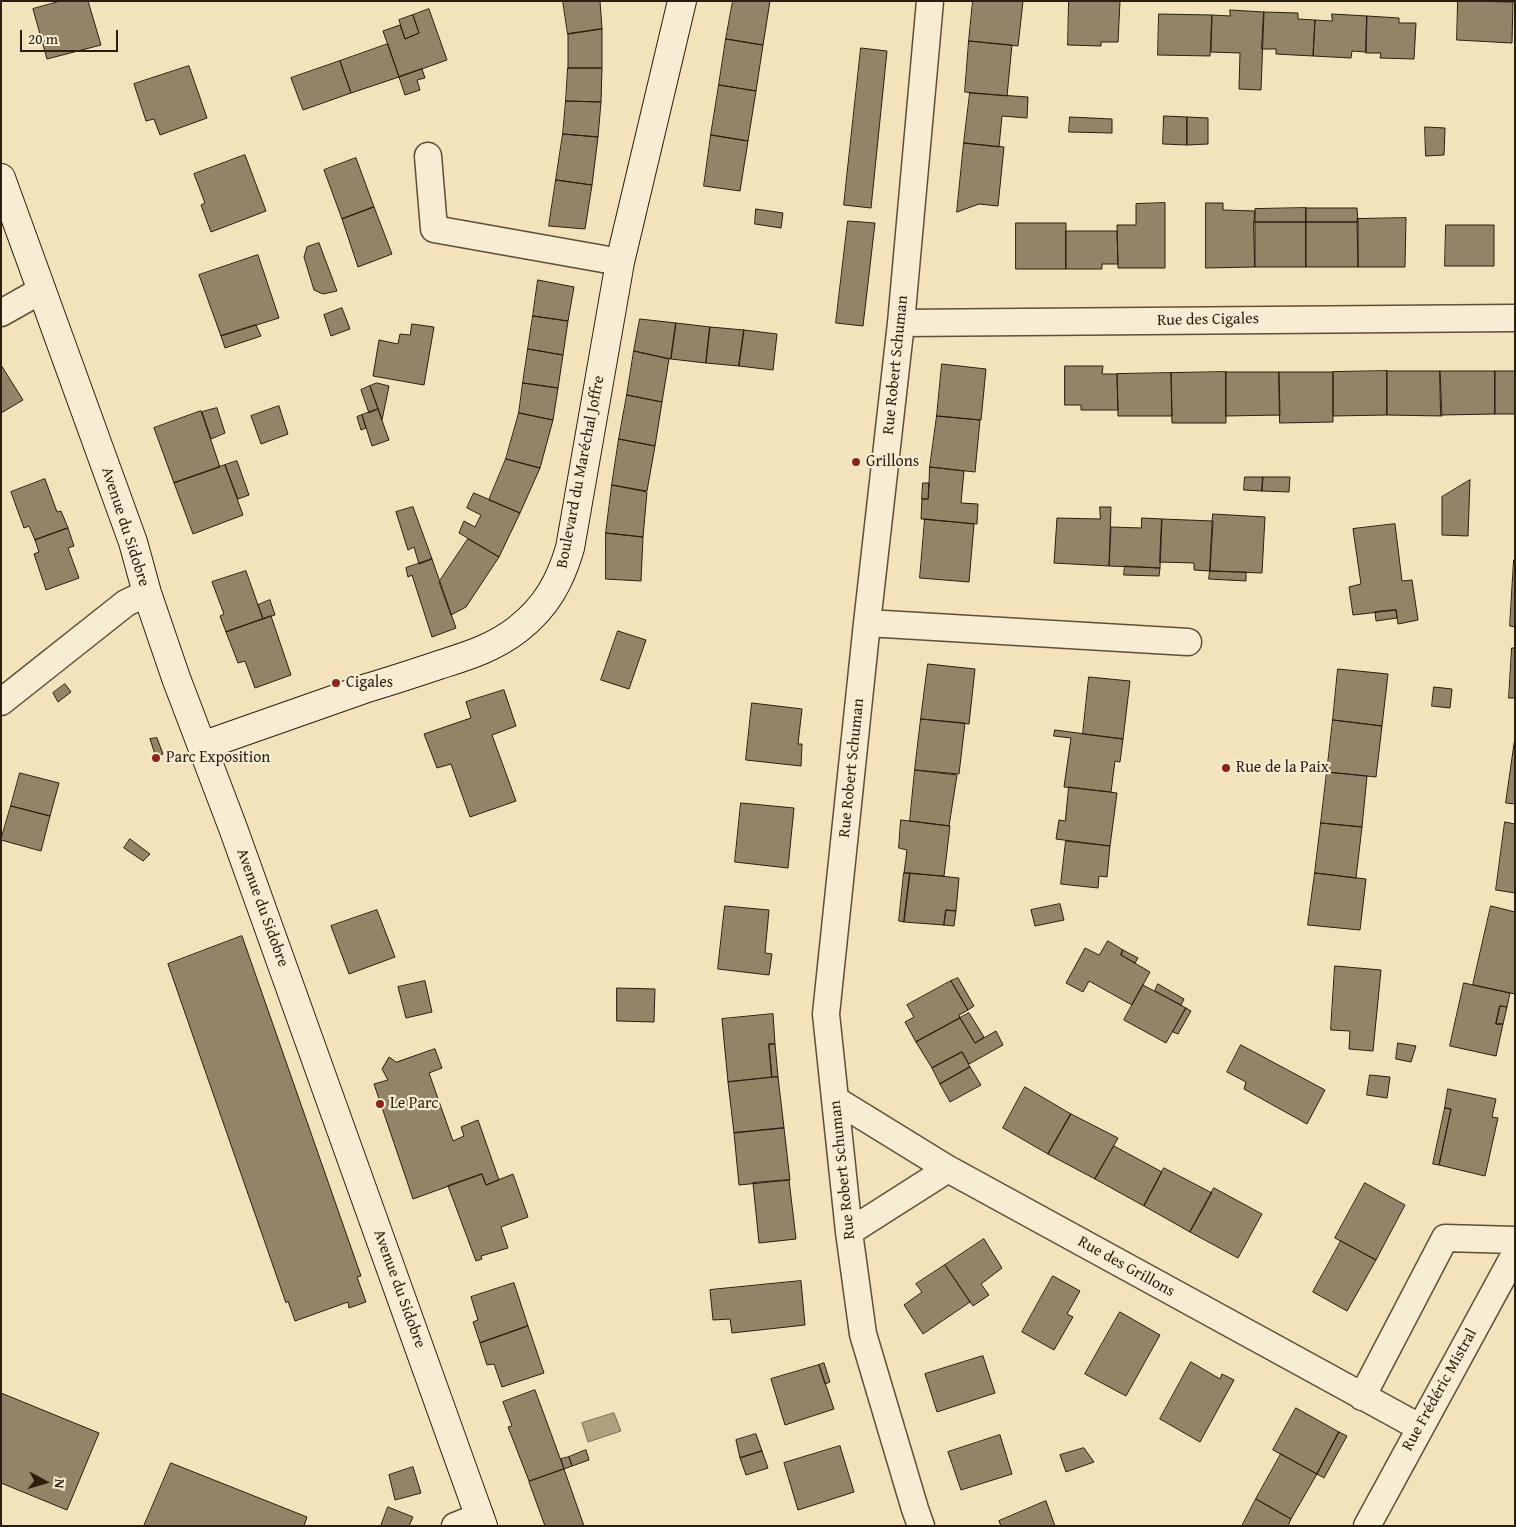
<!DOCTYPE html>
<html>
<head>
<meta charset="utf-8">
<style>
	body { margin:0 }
	#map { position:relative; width:1516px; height:1527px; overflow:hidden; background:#f2e3bb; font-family:"Gentium Book Plus",serif }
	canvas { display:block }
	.frame { position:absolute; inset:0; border:2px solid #2c1e0e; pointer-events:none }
	.north { position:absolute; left:20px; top:1457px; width:50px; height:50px; -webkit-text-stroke:4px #f7edd3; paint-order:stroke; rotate:96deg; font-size:14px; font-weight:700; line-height:20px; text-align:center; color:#2c1e0e }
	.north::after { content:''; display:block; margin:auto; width:18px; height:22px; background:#2c1e0e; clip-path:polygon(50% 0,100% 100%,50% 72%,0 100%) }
	.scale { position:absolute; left:20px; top:30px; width:98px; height:22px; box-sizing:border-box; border:2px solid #2c1e0e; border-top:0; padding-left:6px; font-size:15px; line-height:18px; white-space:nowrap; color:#2c1e0e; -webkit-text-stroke:4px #f7edd3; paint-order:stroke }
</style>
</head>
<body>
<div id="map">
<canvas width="1516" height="1527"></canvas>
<div class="frame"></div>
<div class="north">N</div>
<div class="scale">20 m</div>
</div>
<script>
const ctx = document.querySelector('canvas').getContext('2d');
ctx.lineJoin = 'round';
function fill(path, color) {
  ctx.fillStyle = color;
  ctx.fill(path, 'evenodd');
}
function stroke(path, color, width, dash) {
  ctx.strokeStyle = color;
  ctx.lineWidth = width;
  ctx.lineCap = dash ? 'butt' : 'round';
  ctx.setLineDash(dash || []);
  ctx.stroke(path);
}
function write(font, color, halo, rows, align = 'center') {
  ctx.font = font + ' "Gentium Book Plus",serif';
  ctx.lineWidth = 4.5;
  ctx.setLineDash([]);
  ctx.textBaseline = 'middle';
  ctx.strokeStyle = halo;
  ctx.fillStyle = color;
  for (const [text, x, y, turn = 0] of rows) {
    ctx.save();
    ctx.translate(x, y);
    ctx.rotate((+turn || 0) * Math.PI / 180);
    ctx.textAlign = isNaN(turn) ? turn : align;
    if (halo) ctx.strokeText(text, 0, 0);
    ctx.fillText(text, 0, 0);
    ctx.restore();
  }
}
const water = new Path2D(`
	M 614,1413 L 621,1431 L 588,1442 L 582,1423 Z`);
const building = new Path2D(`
	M 61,1 L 88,1 L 101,45 L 47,59 L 33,9 Z
	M 563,1 L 600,1 L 602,29 L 568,34 Z
	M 733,1 L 770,1 L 763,45 L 726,39 Z
	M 973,1 L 1023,1 L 1018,46 L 969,41 Z
	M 1069,1 L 1120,1 L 1118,42 L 1101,42 L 1101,46 L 1068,45 Z
	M 1458,1 L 1513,2 L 1512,43 L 1457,40 Z
	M 429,9 L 447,60 L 399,77 L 383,31 L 400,25 L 405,39 L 419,33 L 413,15 Z
	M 1230,10 L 1264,12 L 1261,90 L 1239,89 L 1240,53 L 1211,52 L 1212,15 L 1230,16 Z
	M 1264,12 L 1298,13 L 1298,19 L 1315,20 L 1313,56 L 1276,54 L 1276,49 L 1262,49 Z
	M 1159,14 L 1212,15 L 1210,56 L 1158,55 Z
	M 1332,14 L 1367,16 L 1366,52 L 1352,51 L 1351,58 L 1313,56 L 1315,20 L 1332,21 Z
	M 413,15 L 419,33 L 405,39 L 399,20 Z
	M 1367,16 L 1399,18 L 1399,23 L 1416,23 L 1414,59 L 1380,58 L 1381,53 L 1366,53 Z
	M 602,29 L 602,68 L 568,68 L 568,34 Z
	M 726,39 L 763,45 L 756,91 L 719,85 Z
	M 969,41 L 1012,45 L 1007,96 L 965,92 Z
	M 388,44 L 399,77 L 351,93 L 340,61 Z
	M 861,48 L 887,51 L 871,208 L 844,205 Z
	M 340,61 L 351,93 L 303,110 L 291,78 Z
	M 189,66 L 207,118 L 160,135 L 154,119 L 146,121 L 134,84 Z
	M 568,68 L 602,68 L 601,102 L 566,101 Z
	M 422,69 L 425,78 L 417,80 L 420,90 L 405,95 L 399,77 Z
	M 719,85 L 756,91 L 748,141 L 711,135 Z
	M 970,93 L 1028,97 L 1027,118 L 1002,116 L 999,147 L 964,143 Z
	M 566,101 L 601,102 L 598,137 L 563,134 Z
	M 1164,116 L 1187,117 L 1187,145 L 1163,144 Z
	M 1070,117 L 1112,119 L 1112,133 L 1069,132 Z
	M 1187,117 L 1208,118 L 1208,144 L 1187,145 Z
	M 1425,127 L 1445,128 L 1444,155 L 1426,156 Z
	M 563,134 L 598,137 L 592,185 L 556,180 Z
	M 711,135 L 748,141 L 740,191 L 704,186 Z
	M 964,143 L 1004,147 L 998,206 L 979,204 L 957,212 Z
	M 245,155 L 266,211 L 211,232 L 201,205 L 205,203 L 194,174 Z
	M 356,158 L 374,207 L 342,219 L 324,170 Z
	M 556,180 L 592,185 L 585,229 L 549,226 Z
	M 1165,203 L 1165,268 L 1118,268 L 1117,225 L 1136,225 L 1136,204 Z
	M 1206,203 L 1223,203 L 1223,210 L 1255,211 L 1255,267 L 1206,268 Z
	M 374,207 L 392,254 L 358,267 L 342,219 Z
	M 1306,208 L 1357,208 L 1358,222 L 1306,222 Z
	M 1306,208 L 1306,222 L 1254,222 L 1255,209 Z
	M 756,209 L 783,213 L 781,228 L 755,224 Z
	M 1406,218 L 1405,267 L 1358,267 L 1357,219 Z
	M 848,221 L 875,223 L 863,326 L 836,323 Z
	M 1254,222 L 1306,222 L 1306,267 L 1255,267 Z
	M 1306,222 L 1358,222 L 1358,267 L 1306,267 Z
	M 1016,223 L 1066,223 L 1066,269 L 1016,269 Z
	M 1446,225 L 1494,225 L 1494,266 L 1445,266 Z
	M 1066,231 L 1117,231 L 1118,264 L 1102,264 L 1102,269 L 1066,269 Z
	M 319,243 L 337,291 L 323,294 L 314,290 L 304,257 L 307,247 Z
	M 258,255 L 279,318 L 221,336 L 199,275 Z
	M 538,280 L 574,287 L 568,321 L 533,316 Z
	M 342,308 L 350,329 L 331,336 L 324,315 Z
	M 533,316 L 568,321 L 563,355 L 528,349 Z
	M 640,319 L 676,323 L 671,359 L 634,351 Z
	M 676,323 L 710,327 L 706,363 L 671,359 Z
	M 412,324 L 434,327 L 424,385 L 373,376 L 379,340 L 398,344 L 400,334 L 410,335 Z
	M 256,325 L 261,336 L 225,348 L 221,336 Z
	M 710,327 L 744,330 L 739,366 L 706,363 Z
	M 744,330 L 777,334 L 773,370 L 739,366 Z
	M 528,349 L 563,355 L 558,388 L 523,383 Z
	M 634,351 L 669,359 L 662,402 L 627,395 Z
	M 942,364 L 986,369 L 981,420 L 937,416 Z
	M 1,365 L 23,400 L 1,413 Z
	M 1065,366 L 1103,366 L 1102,374 L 1117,374 L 1118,410 L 1081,410 L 1081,405 L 1065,405 Z
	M 1387,371 L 1440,371 L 1442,416 L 1387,415 Z
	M 1387,371 L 1387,415 L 1333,416 L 1333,372 Z
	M 1440,371 L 1495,371 L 1495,414 L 1441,415 Z
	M 1495,371 L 1515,371 L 1515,414 L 1495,414 Z
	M 1226,372 L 1226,423 L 1172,423 L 1171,373 Z
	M 1226,372 L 1279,372 L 1280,415 L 1226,416 Z
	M 1279,372 L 1333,372 L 1333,422 L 1280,423 Z
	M 1171,373 L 1172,416 L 1118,416 L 1117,374 Z
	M 377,383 L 389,386 L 382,420 L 370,386 Z
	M 523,383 L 558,388 L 553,420 L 519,413 Z
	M 370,386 L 378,409 L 369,413 L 361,390 Z
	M 627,395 L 662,402 L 655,446 L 619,439 Z
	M 279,406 L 288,434 L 261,444 L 251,416 Z
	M 217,408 L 225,433 L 211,439 L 202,412 Z
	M 378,409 L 389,440 L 372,446 L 362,415 Z
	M 201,411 L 220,467 L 174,483 L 154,428 Z
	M 519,413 L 553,420 L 540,468 L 506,459 Z
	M 362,415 L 366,428 L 361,430 L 357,417 Z
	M 937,416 L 980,420 L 975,472 L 930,467 Z
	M 619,439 L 655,446 L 647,491 L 612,485 Z
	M 506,459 L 540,468 L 520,513 L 489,500 Z
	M 237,461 L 249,495 L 238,499 L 225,465 Z
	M 225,465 L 243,515 L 193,534 L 174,483 Z
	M 930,467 L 964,471 L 961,503 L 978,504 L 977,524 L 921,519 L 922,499 L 928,499 Z
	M 1245,477 L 1263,477 L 1262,491 L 1244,490 Z
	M 1263,477 L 1290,477 L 1289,492 L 1262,491 Z
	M 45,479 L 57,512 L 61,511 L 68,528 L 35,540 L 29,526 L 24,528 L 11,492 Z
	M 1470,480 L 1468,536 L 1442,535 L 1442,497 Z
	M 923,483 L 929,483 L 928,499 L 922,499 Z
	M 612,485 L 647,492 L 643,537 L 606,533 Z
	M 474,493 L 520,513 L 499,557 L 459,533 L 464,521 L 475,527 L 481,515 L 467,508 Z
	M 413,507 L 432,559 L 419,564 L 414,547 L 408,550 L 396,512 Z
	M 1100,507 L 1111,507 L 1109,566 L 1054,563 L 1057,518 L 1100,519 Z
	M 1213,514 L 1265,517 L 1262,573 L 1210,571 Z
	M 1142,518 L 1162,519 L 1160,568 L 1109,566 L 1111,527 L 1141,528 Z
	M 925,519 L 974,524 L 969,582 L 920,578 Z
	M 1162,519 L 1213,521 L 1210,571 L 1194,570 L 1194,563 L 1160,562 Z
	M 1395,524 L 1402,581 L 1412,580 L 1418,620 L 1398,624 L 1396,610 L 1353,615 L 1349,587 L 1361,584 L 1353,529 Z
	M 68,528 L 74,546 L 68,548 L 79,578 L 46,590 L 34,554 L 39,552 L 35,540 Z
	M 606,533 L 643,537 L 641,581 L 606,579 Z
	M 468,539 L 499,557 L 466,607 L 451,615 L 439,582 Z
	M 432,559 L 456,628 L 432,637 L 412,575 L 408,577 L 406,568 Z
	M 1514,560 L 1515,560 L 1515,627 L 1510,626 Z
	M 1125,566 L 1160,568 L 1159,576 L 1124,575 Z
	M 246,571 L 263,619 L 226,632 L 220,616 L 224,614 L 212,582 Z
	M 1210,571 L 1246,572 L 1246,581 L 1209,579 Z
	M 270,600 L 275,615 L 263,619 L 258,605 Z
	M 1396,610 L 1397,618 L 1376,621 L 1375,612 Z
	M 271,616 L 291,675 L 255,688 L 245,661 L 238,663 L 226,632 Z
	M 618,631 L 646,640 L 629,689 L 601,680 Z
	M 1512,648 L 1515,648 L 1515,698 L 1509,698 Z
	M 928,664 L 975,669 L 969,724 L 921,719 Z
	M 1338,669 L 1388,674 L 1382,726 L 1333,720 Z
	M 1089,677 L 1130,681 L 1123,739 L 1083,734 Z
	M 65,684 L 71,692 L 58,702 L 53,693 Z
	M 1434,687 L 1452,689 L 1450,708 L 1432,706 Z
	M 504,690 L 516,726 L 492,735 L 516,801 L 470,817 L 451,764 L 437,768 L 424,734 L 471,718 L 466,702 Z
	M 752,703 L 802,709 L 798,744 L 802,744 L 801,766 L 746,760 Z
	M 921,719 L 965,723 L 959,774 L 915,770 Z
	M 1333,720 L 1382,726 L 1376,777 L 1327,772 Z
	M 1055,730 L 1123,739 L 1120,762 L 1115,761 L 1111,792 L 1064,787 L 1071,738 L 1054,736 Z
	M 1515,737 L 1515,804 L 1506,803 Z
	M 157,738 L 163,754 L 156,757 L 150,739 Z
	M 915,770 L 957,775 L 949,826 L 910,821 Z
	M 1327,772 L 1367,776 L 1362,827 L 1321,823 Z
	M 20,773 L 59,783 L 50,816 L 11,806 Z
	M 1069,787 L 1117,793 L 1110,846 L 1056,839 L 1059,820 L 1065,821 Z
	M 741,803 L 794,808 L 788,868 L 735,862 Z
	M 11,806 L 50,816 L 41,851 L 1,840 Z
	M 901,820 L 950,826 L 944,876 L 904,873 L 907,850 L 899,848 Z
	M 1505,822 L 1515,824 L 1515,893 L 1496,890 Z
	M 1321,823 L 1362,827 L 1356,878 L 1315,873 Z
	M 130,839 L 150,854 L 143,861 L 124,848 Z
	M 1066,841 L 1110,846 L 1107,877 L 1099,876 L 1098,888 L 1061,884 Z
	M 904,873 L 910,873 L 904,922 L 899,921 Z
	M 910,873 L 959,878 L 956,911 L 946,910 L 944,925 L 904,922 Z
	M 1315,873 L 1366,879 L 1360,930 L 1308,925 Z
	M 1060,904 L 1064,920 L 1035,926 L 1031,910 Z
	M 725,906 L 769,910 L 765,953 L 772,954 L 769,975 L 718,969 Z
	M 1491,906 L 1515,912 L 1515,994 L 1473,985 Z
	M 377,910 L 395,957 L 349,974 L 331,926 Z
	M 946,910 L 956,911 L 954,926 L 944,925 Z
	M 242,936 L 361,1276 L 357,1277 L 366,1302 L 349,1308 L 348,1302 L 295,1321 L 288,1301 L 286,1303 L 168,964 Z
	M 1108,941 L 1123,950 L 1121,955 L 1150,972 L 1132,1005 L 1089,981 L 1083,992 L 1066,983 L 1085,948 L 1099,955 Z
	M 1123,950 L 1138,958 L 1135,963 L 1121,955 Z
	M 1335,966 L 1381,970 L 1373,1051 L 1349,1049 L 1350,1031 L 1331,1030 Z
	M 958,978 L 974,1006 L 968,1010 L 951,981 Z
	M 425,981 L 432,1012 L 406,1018 L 398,987 Z
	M 951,981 L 968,1010 L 959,1015 L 960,1018 L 916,1042 L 905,1022 L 914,1017 L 907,1005 Z
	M 1464,983 L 1510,993 L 1507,1007 L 1500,1006 L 1496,1024 L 1503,1024 L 1496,1056 L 1450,1046 Z
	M 1158,984 L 1184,999 L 1181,1005 L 1155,991 Z
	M 1143,985 L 1186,1008 L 1166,1043 L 1124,1020 Z
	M 617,988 L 655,989 L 654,1022 L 617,1021 Z
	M 1500,1006 L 1507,1007 L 1503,1024 L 1496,1024 Z
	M 1186,1008 L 1191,1011 L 1178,1034 L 1173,1032 Z
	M 969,1013 L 984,1037 L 975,1043 L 960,1018 Z
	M 773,1014 L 775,1044 L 769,1044 L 772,1077 L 728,1082 L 722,1019 Z
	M 960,1018 L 975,1043 L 996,1031 L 1003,1045 L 969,1064 L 962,1052 L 932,1068 L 916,1042 Z
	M 1398,1043 L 1416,1046 L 1411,1062 L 1396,1059 Z
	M 769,1044 L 775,1044 L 778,1077 L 772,1077 Z
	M 1241,1045 L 1325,1090 L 1307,1124 L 1244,1089 L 1246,1082 L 1227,1072 Z
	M 435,1049 L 442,1068 L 429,1073 L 453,1141 L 464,1136 L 461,1127 L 478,1120 L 499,1180 L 486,1185 L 482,1174 L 413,1199 L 374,1084 L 388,1080 L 382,1069 L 389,1057 L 396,1062 Z
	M 962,1052 L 970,1067 L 940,1084 L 932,1068 Z
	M 970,1067 L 981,1085 L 950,1102 L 940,1084 Z
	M 1370,1075 L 1390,1077 L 1387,1098 L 1367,1095 Z
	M 778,1077 L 784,1128 L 734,1133 L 728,1082 Z
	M 1025,1087 L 1071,1114 L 1048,1154 L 1003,1128 Z
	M 1448,1089 L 1496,1099 L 1492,1117 L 1498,1118 L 1485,1176 L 1439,1165 L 1451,1109 L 1445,1108 Z
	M 1445,1108 L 1451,1109 L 1439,1165 L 1433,1164 Z
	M 1071,1114 L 1118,1138 L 1095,1179 L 1048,1154 Z
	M 784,1128 L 790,1180 L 739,1185 L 734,1133 Z
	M 1114,1146 L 1162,1172 L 1144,1206 L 1095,1179 Z
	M 1164,1168 L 1212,1193 L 1190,1232 L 1144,1206 Z
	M 482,1174 L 486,1185 L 513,1174 L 528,1217 L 501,1227 L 508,1248 L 481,1256 L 482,1259 L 476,1261 L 448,1186 Z
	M 789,1180 L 796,1239 L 759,1243 L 753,1183 Z
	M 1365,1183 L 1405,1205 L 1376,1260 L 1335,1238 Z
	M 1214,1188 L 1262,1214 L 1238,1258 L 1190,1232 Z
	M 984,1239 L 1002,1268 L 981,1284 L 989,1295 L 973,1306 L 945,1265 Z
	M 1341,1241 L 1376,1260 L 1347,1311 L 1313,1292 Z
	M 945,1265 L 970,1302 L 923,1334 L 904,1305 L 922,1292 L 916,1284 Z
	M 1053,1276 L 1080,1291 L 1067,1314 L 1073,1317 L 1054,1350 L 1022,1332 Z
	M 801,1281 L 805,1325 L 732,1333 L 730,1319 L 713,1320 L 710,1290 Z
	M 514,1283 L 528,1326 L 480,1343 L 473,1322 L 478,1320 L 471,1297 Z
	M 1120,1312 L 1160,1335 L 1126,1396 L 1085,1374 Z
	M 528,1326 L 544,1373 L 502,1387 L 494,1364 L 487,1365 L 480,1343 Z
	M 983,1356 L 995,1393 L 937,1412 L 925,1374 Z
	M 1191,1362 L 1220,1379 L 1222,1374 L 1234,1380 L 1200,1442 L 1160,1419 Z
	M 824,1363 L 830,1382 L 825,1384 L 819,1365 Z
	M 819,1365 L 834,1409 L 785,1425 L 771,1379 Z
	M 535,1390 L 564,1469 L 529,1481 L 508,1427 L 512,1426 L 503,1402 Z
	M 1,1393 L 99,1433 L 67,1510 L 1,1483 Z
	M 1296,1408 L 1339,1432 L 1317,1474 L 1273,1450 Z
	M 1339,1432 L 1347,1436 L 1324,1478 L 1317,1474 Z
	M 756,1434 L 762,1451 L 740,1458 L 736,1440 Z
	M 1000,1435 L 1012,1474 L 961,1490 L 948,1452 Z
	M 840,1446 L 854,1492 L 798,1510 L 784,1463 Z
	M 1084,1448 L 1094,1462 L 1066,1472 L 1060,1455 Z
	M 586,1450 L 589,1460 L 572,1466 L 569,1457 Z
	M 762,1451 L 768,1468 L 746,1475 L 740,1458 Z
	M 1281,1454 L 1317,1474 L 1291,1519 L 1256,1499 Z
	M 569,1457 L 572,1466 L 564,1469 L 561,1459 Z
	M 171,1463 L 307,1517 L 304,1526 L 144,1526 Z
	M 413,1467 L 421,1493 L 395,1500 L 389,1475 Z
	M 564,1469 L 584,1526 L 545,1526 L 529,1482 Z
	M 1256,1499 L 1291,1519 L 1288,1526 L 1242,1526 Z
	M 1046,1501 L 1055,1526 L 1001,1526 L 999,1521 Z
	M 388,1507 L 413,1517 L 409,1526 L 381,1526 Z`);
const street = new Path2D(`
	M 428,156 L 434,229 L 620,262
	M 1,313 L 42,290
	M 901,323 L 1515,318
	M 867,623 L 1188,642
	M 1,702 L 126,603 L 147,593
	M 836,1100 L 948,1169 L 1419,1427
	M 849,1232 L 948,1169
	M 1362,1397 L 1445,1238 L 1515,1240
	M 455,1526 L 480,1516
	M 921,1526 L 915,1509 L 863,1334 L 849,1232 L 826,1014 L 867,623 L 901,323 L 930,1
	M 1367,1526 L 1515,1254`);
const secondary = new Path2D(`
	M 1,178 L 133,542 L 147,593 L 176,678 L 233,828 L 483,1526
	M 202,746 C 257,727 312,707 367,688 C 391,681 415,673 439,665 C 467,656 494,648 518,629 C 546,607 560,582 570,548 L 620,262 L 682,1`);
const markers = [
	[856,462,5,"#8f2418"],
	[336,683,5,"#8f2418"],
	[156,758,5,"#8f2418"],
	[1226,768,5,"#8f2418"],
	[380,1104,5,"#8f2418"]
];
const streetNames = [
	["Rue des Cigales",1208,320,-1],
	["Rue Robert Schuman",896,365,-84],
	["Boulevard du Maréchal Joffre",581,472,-79],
	["Avenue du Sidobre",125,527,72],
	["Rue Robert Schuman",852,768,-84],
	["Avenue du Sidobre",262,908,70],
	["Rue Robert Schuman",843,1170,-96],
	["Rue des Grillons",1126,1267,29],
	["Avenue du Sidobre",399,1289,70],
	["Rue Frédéric Mistral",1440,1390,-61]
];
const poiNames = [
	["Grillons",866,462],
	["Cigales",346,683],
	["Parc Exposition",166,758],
	["Rue de la Paix",1236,768],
	["Le Parc",390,1104]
];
fill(water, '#afa080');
stroke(water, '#7b6c52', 1);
fill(building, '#938468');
stroke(building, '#2c1e0e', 1);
stroke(street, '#5e4f39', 29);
stroke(secondary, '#2c1e0e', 30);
stroke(street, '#f7edd3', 26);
stroke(secondary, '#f7edd3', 28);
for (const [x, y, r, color] of markers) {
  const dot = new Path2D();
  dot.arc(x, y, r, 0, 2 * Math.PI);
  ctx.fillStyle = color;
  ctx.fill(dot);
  stroke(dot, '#f7edd3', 2);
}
write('16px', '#2c1e0e', '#f7edd3', streetNames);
write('16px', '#2c1e0e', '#f7edd3', poiNames, 'left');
</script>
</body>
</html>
